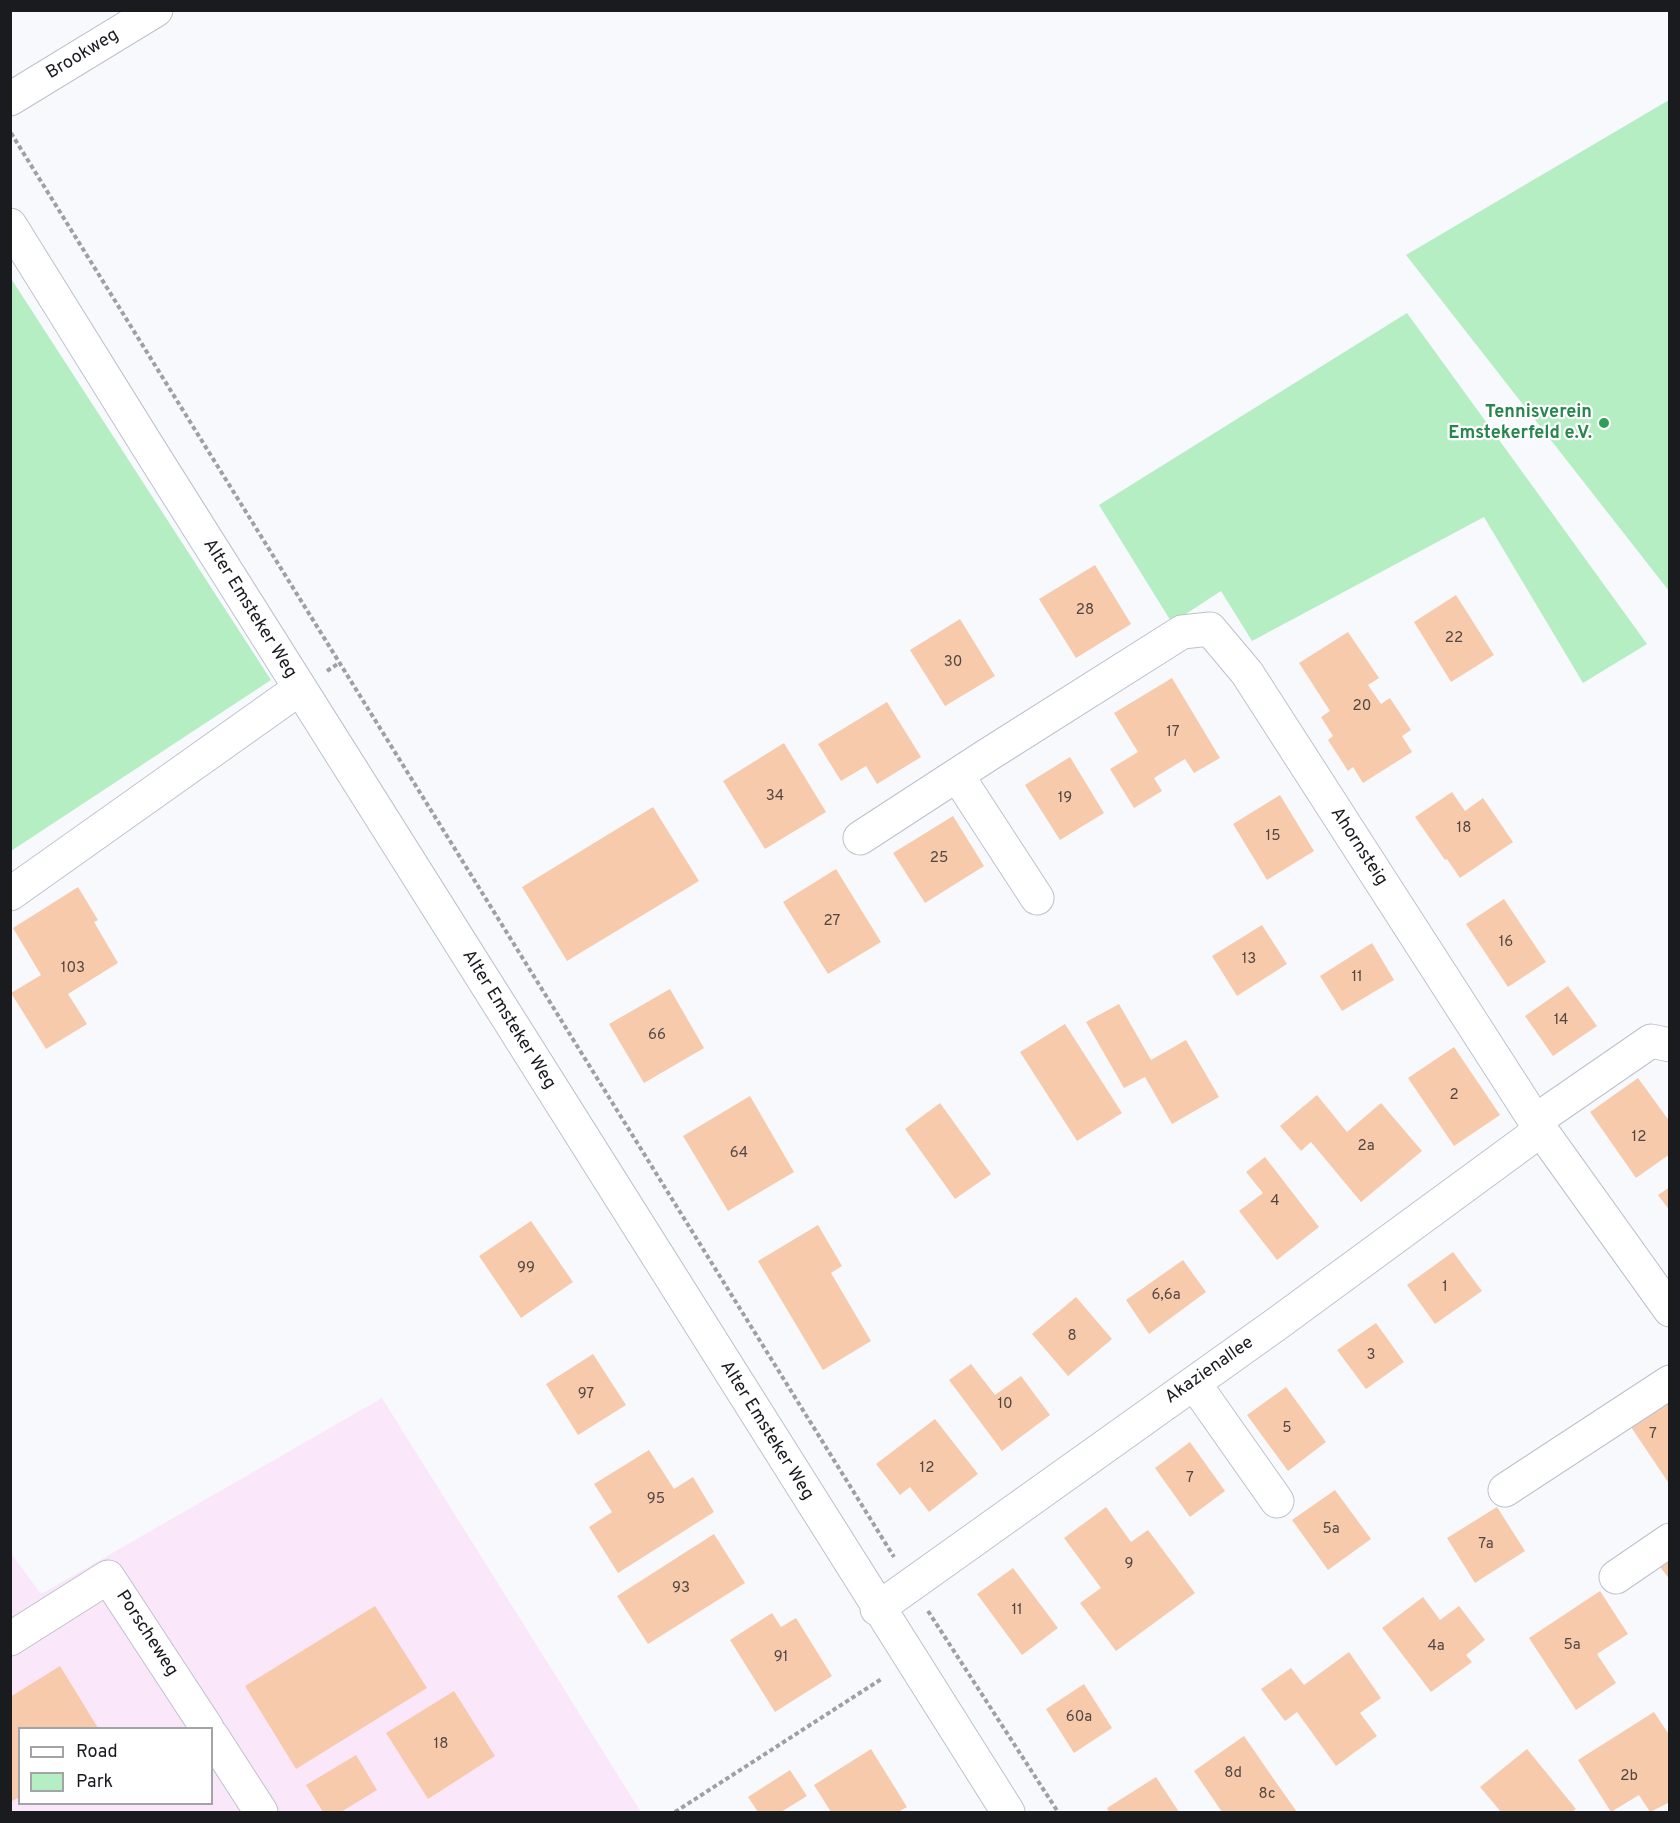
<!DOCTYPE html>
<html>
<head>
<meta charset="utf-8">
<style>
	body { margin:0 }
	#map { position:relative; width:1680px; height:1823px; overflow:hidden; background:#f7f9fd; font-family:Overpass,sans-serif }
	canvas { display:block }
	.frame { position:absolute; inset:0; border:12px solid #191b1f; pointer-events:none }
	.legend { position:absolute; left:18px; top:1727px; width:195px; height:78px; box-sizing:border-box; background:#fff; border:2px solid #a3a4a5; margin:0; padding:8px 10px; list-style:none; font-size:18px; color:#191b1f }
	.legend li { display:flex; align-items:center; gap:12px; height:30px }
	.legend b { width:30px; border:2px solid #a3a4a5 }
</style>
</head>
<body>
<div id="map">
<canvas width="1680" height="1823"></canvas>
<div class="frame"></div>
<ul class="legend">
<li><b style="height:8px;background:#fff"></b>Road</li>
<li><b style="height:16px;background:#b4eec2"></b>Park</li>
</ul>
</div>
<script>
const ctx = document.querySelector('canvas').getContext('2d');
ctx.lineJoin = 'round';
function fill(path, color) {
  ctx.fillStyle = color;
  ctx.fill(path, 'evenodd');
}
function stroke(path, color, width, dash) {
  ctx.strokeStyle = color;
  ctx.lineWidth = width;
  ctx.lineCap = dash ? 'butt' : 'round';
  ctx.setLineDash(dash || []);
  ctx.stroke(path);
}
function write(font, color, halo, rows, align = 'center') {
  ctx.font = font + ' Overpass,sans-serif';
  ctx.lineWidth = 4.5;
  ctx.setLineDash([]);
  ctx.textBaseline = 'middle';
  ctx.strokeStyle = halo;
  ctx.fillStyle = color;
  for (const [text, x, y, turn = 0] of rows) {
    ctx.save();
    ctx.translate(x, y);
    ctx.rotate((+turn || 0) * Math.PI / 180);
    ctx.textAlign = isNaN(turn) ? turn : align;
    if (halo) ctx.strokeText(text, 0, 0);
    ctx.fillText(text, 0, 0);
    ctx.restore();
  }
}
const industrial = new Path2D(`
	M 382,1398 L 641,1812 L 11,1812 L 10,1552 L 41,1594 ZM 20,1728 L 212,1728 L 212,1804 L 20,1804 Z`);
const green = new Path2D(`
	M 1669,100 L 1669,591 L 1406,255 Z
	M 10,277 L 271,680 L 11,851 L 10,851 Z
	M 1407,313 L 1647,644 L 1583,683 L 1484,517 L 1252,641 L 1221,591 L 1172,623 L 1099,505 Z`);
const building = new Path2D(`
	M 1095,565 L 1131,624 L 1076,658 L 1039,599 Z
	M 1456,595 L 1494,655 L 1451,682 L 1414,622 Z
	M 960,619 L 995,676 L 945,706 L 910,650 Z
	M 1348,632 L 1379,678 L 1368,685 L 1381,704 L 1390,698 L 1411,730 L 1402,736 L 1412,752 L 1363,783 L 1353,767 L 1348,771 L 1328,740 L 1333,736 L 1321,717 L 1330,711 L 1299,663 Z
	M 1172,678 L 1220,758 L 1194,773 L 1185,759 L 1154,778 L 1162,791 L 1134,808 L 1110,769 L 1138,752 L 1114,713 Z
	M 887,702 L 921,757 L 877,784 L 866,766 L 841,781 L 818,744 Z
	M 784,743 L 826,812 L 765,849 L 723,781 Z
	M 1070,757 L 1104,813 L 1060,840 L 1025,785 Z
	M 1452,792 L 1465,811 L 1483,798 L 1513,842 L 1460,878 L 1447,859 L 1445,860 L 1415,817 Z
	M 1280,795 L 1314,851 L 1267,880 L 1233,824 Z
	M 653,807 L 699,881 L 567,961 L 522,887 Z
	M 953,816 L 984,866 L 925,903 L 893,853 Z
	M 836,869 L 881,942 L 828,974 L 783,902 Z
	M 78,887 L 98,920 L 94,922 L 118,963 L 68,994 L 87,1024 L 46,1049 L 11,993 L 41,975 L 13,928 Z
	M 1504,899 L 1546,962 L 1508,987 L 1466,924 Z
	M 1262,925 L 1287,964 L 1237,996 L 1212,956 Z
	M 1372,943 L 1394,980 L 1342,1011 L 1320,976 Z
	M 1568,986 L 1597,1026 L 1553,1056 L 1525,1016 Z
	M 670,989 L 704,1048 L 644,1083 L 609,1024 Z
	M 1119,1004 L 1151,1060 L 1186,1040 L 1219,1097 L 1172,1124 L 1145,1077 L 1124,1088 L 1086,1022 Z
	M 1065,1024 L 1122,1113 L 1077,1141 L 1020,1052 Z
	M 1454,1047 L 1500,1115 L 1454,1146 L 1408,1078 Z
	M 1638,1078 L 1670,1122 L 1670,1154 L 1636,1178 L 1590,1112 Z
	M 1317,1095 L 1347,1132 L 1381,1103 L 1422,1151 L 1361,1202 L 1311,1142 L 1301,1151 L 1280,1126 Z
	M 750,1096 L 794,1172 L 728,1211 L 683,1136 Z
	M 940,1103 L 991,1174 L 955,1199 L 905,1129 Z
	M 1265,1157 L 1319,1227 L 1277,1260 L 1239,1211 L 1263,1193 L 1246,1172 Z
	M 1670,1187 L 1670,1211 L 1658,1195 Z
	M 531,1221 L 573,1282 L 521,1318 L 479,1256 Z
	M 818,1225 L 842,1266 L 831,1273 L 871,1341 L 823,1370 L 758,1261 Z
	M 1453,1252 L 1482,1291 L 1435,1324 L 1407,1285 Z
	M 1183,1260 L 1206,1292 L 1149,1334 L 1126,1300 Z
	M 1076,1297 L 1112,1339 L 1068,1376 L 1032,1334 Z
	M 1376,1323 L 1404,1362 L 1366,1389 L 1337,1350 Z
	M 593,1354 L 626,1405 L 578,1435 L 546,1384 Z
	M 971,1364 L 995,1395 L 1021,1376 L 1050,1415 L 1002,1451 L 949,1380 Z
	M 1286,1387 L 1326,1442 L 1288,1471 L 1247,1415 Z
	M 1670,1401 L 1670,1485 L 1631,1427 Z
	M 935,1419 L 978,1474 L 929,1512 L 910,1487 L 900,1495 L 876,1464 Z
	M 1190,1442 L 1225,1491 L 1190,1517 L 1155,1468 Z
	M 649,1450 L 674,1489 L 693,1477 L 714,1512 L 618,1573 L 589,1527 L 612,1512 L 594,1484 Z
	M 1335,1490 L 1371,1539 L 1328,1570 L 1292,1520 Z
	M 1106,1507 L 1131,1542 L 1148,1530 L 1195,1593 L 1116,1651 L 1080,1603 L 1101,1588 L 1064,1538 Z
	M 1497,1507 L 1525,1551 L 1475,1583 L 1447,1538 Z
	M 714,1534 L 745,1583 L 648,1644 L 617,1596 Z
	M 1670,1550 L 1670,1580 L 1655,1560 Z
	M 1013,1568 L 1058,1628 L 1022,1655 L 977,1594 Z
	M 1600,1591 L 1628,1634 L 1597,1654 L 1616,1683 L 1576,1710 L 1529,1638 Z
	M 1423,1597 L 1440,1620 L 1459,1606 L 1485,1640 L 1466,1655 L 1472,1662 L 1431,1692 L 1382,1628 Z
	M 375,1606 L 427,1688 L 296,1769 L 245,1686 Z
	M 772,1613 L 781,1627 L 796,1618 L 832,1676 L 775,1712 L 730,1640 Z
	M 1349,1652 L 1381,1698 L 1360,1713 L 1377,1736 L 1336,1766 L 1297,1712 L 1285,1721 L 1261,1689 L 1291,1668 L 1304,1685 Z
	M 60,1666 L 98,1728 L 20,1728 L 20,1797 L 10,1802 L 10,1697 Z
	M 1084,1684 L 1112,1728 L 1074,1753 L 1046,1709 Z
	M 454,1691 L 495,1756 L 428,1799 L 386,1733 Z
	M 1654,1712 L 1670,1736 L 1670,1802 L 1650,1812 L 1639,1795 L 1611,1812 L 1578,1760 Z
	M 1244,1736 L 1273,1778 L 1297,1812 L 1222,1812 L 1194,1771 Z
	M 871,1749 L 907,1807 L 898,1812 L 831,1812 L 814,1785 Z
	M 1527,1749 L 1576,1809 L 1572,1812 L 1501,1812 L 1480,1787 Z
	M 356,1755 L 377,1790 L 341,1812 L 323,1812 L 306,1785 Z
	M 790,1770 L 807,1796 L 781,1812 L 758,1812 L 748,1797 Z
	M 1156,1777 L 1179,1812 L 1109,1812 L 1107,1808 Z`);
const path = new Path2D(`
	M 11,133 L 894,1557
	M 327,671 L 339,663
	M 928,1611 L 1058,1812
	M 675,1812 L 883,1678`);
const minor = new Path2D(`
	M 10,99 L 156,10
	M 10,225 C 340,756 672,1286 1008,1812
	M 957,775 L 1037,898
	M 860,838 L 986,756 L 1182,632 L 1210,629 L 1247,673 L 1541,1130 L 1670,1310
	M 10,894 L 299,689
	M 1535,1121 L 1651,1041 L 1670,1045
	M 1194,1383 L 1277,1501
	M 1505,1490 L 1670,1382
	M 1616,1577 L 1670,1540
	M 877,1609 L 1278,1323 L 1541,1130
	M 10,1639 L 108,1577 L 207,1728
	M 212,1736 L 261,1812`);
const markers = [
	[1604,423,6,"#2e9e5b"]
];
const numberNames = [
	["28",1085,611],
	["22",1454,639],
	["30",953,663],
	["20",1362,707],
	["17",1173,733],
	["34",775,797],
	["19",1065,799],
	["18",1464,829],
	["15",1273,837],
	["25",939,859],
	["27",832,922],
	["16",1506,943],
	["13",1249,960],
	["103",73,969],
	["11",1357,978],
	["14",1561,1021],
	["66",657,1036],
	["2",1454,1096],
	["12",1639,1138],
	["2a",1366,1147],
	["64",739,1154],
	["4",1275,1202],
	["99",526,1269],
	["1",1445,1288],
	["6,6a",1166,1296],
	["8",1072,1337],
	["3",1371,1356],
	["97",586,1395],
	["10",1005,1405],
	["5",1287,1429],
	["7",1653,1435],
	["12",927,1469],
	["7",1190,1479],
	["95",656,1500],
	["5a",1331,1530],
	["7a",1486,1545],
	["9",1129,1565],
	["93",681,1589],
	["11",1017,1611],
	["5a",1572,1646],
	["4a",1436,1647],
	["91",781,1658],
	["60a",1079,1718],
	["18",441,1745],
	["8d",1233,1774],
	["2b",1629,1777],
	["8c",1267,1795]
];
const streetNames = [
	["Brookweg",83,55,-31],
	["Alter Emsteker Weg",249,609,58],
	["Ahornsteig",1358,847,57],
	["Alter Emsteker Weg",508,1020,58],
	["Akazienallee",1210,1371,-35],
	["Alter Emsteker Weg",766,1431,58],
	["Porscheweg",146,1634,57]
];
const leisureNames = [
	["Tennisverein",1592,413],
	["Emstekerfeld e.V.",1592,434]
];
fill(industrial, '#fae8fa');
fill(green, '#b4eec2');
fill(building, '#f8caac');
stroke(minor, '#bdc1cc', 35);
stroke(path, '#9ea0a4', 4, [4.5, 3]);
stroke(minor, '#fff', 33);
for (const [x, y, r, color] of markers) {
  const dot = new Path2D();
  dot.arc(x, y, r, 0, 2 * Math.PI);
  ctx.fillStyle = color;
  ctx.fill(dot);
  stroke(dot, '#fff', 2);
}
write('15px', '#514742', null, numberNames);
write('18px', '#191b1f', '#fff', streetNames);
write('bold 18px', '#27864d', '#fff', leisureNames, 'right');
</script>
</body>
</html>
